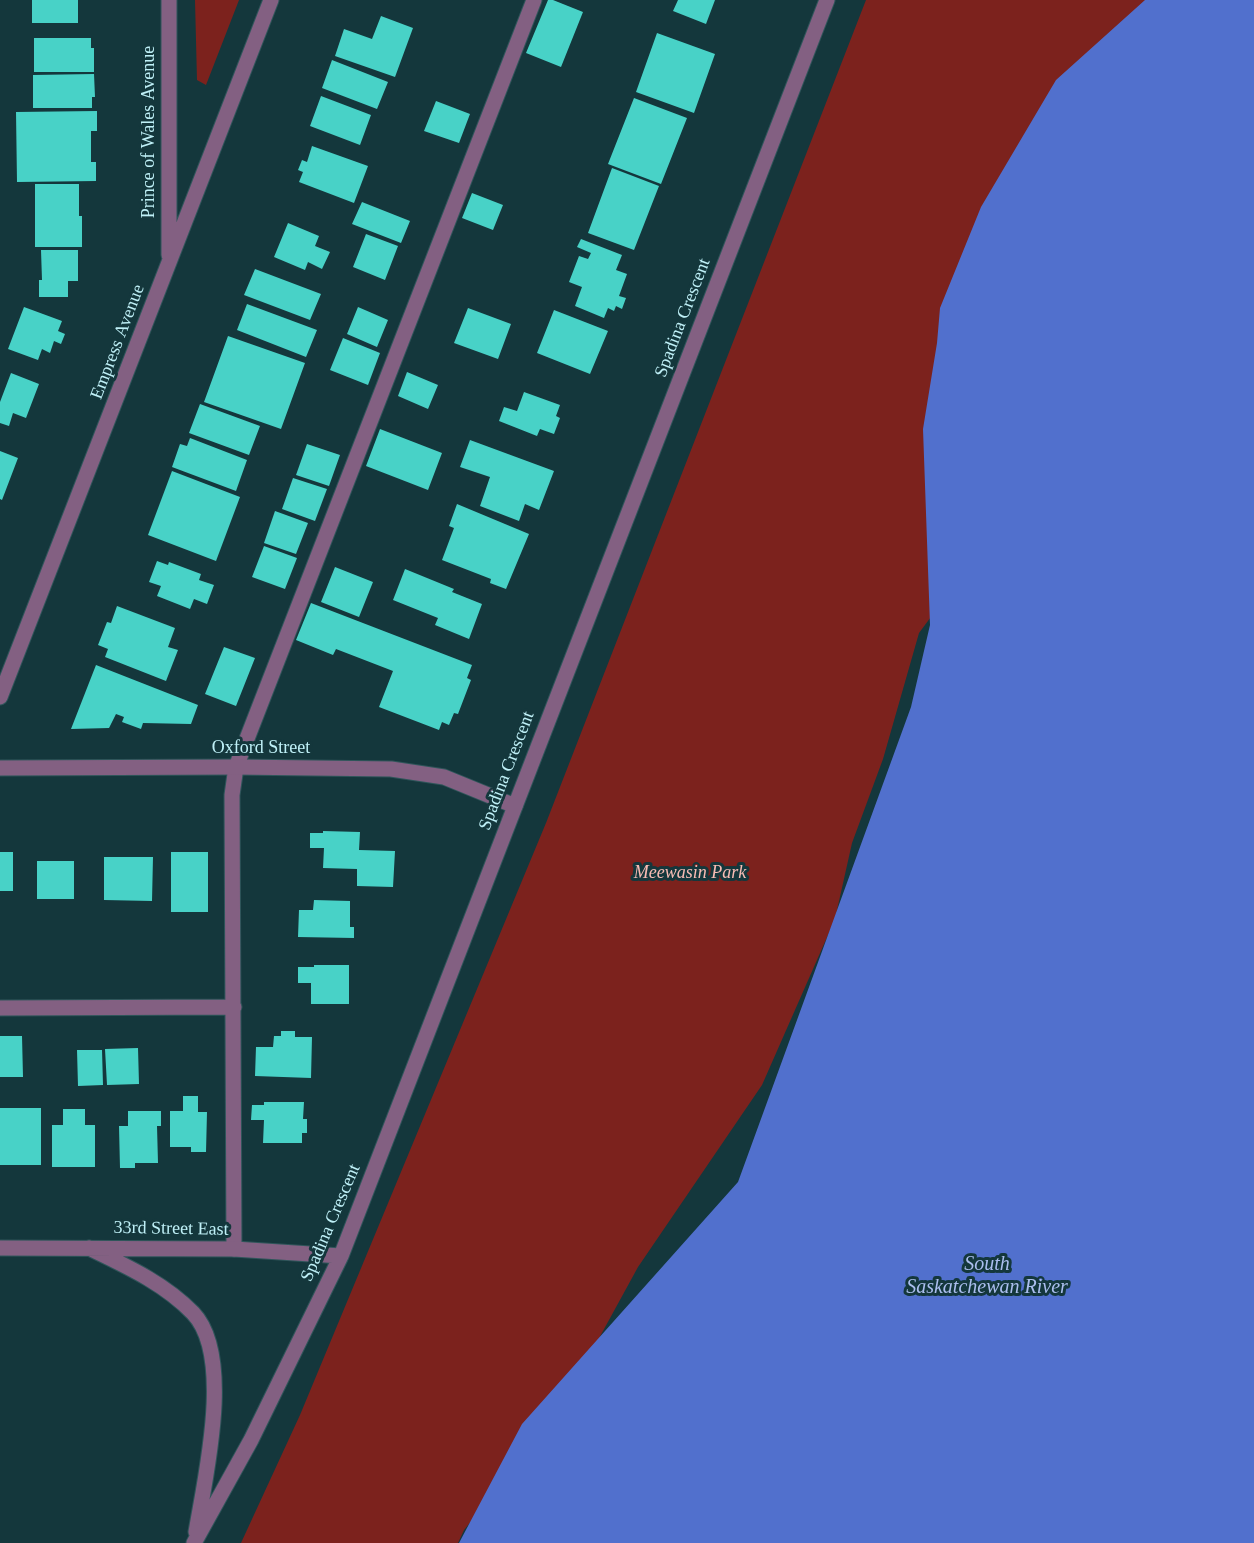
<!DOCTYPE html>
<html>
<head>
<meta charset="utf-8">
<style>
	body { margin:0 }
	canvas { display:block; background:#14373c }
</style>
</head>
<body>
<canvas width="1254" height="1543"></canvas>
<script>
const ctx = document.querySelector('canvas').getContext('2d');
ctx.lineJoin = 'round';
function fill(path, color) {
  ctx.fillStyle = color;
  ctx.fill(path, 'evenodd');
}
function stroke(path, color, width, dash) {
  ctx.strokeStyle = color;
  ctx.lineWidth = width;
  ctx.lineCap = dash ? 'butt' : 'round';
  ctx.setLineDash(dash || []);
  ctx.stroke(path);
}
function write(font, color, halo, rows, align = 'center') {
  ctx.font = font + ' "Times New Roman",serif';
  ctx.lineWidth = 6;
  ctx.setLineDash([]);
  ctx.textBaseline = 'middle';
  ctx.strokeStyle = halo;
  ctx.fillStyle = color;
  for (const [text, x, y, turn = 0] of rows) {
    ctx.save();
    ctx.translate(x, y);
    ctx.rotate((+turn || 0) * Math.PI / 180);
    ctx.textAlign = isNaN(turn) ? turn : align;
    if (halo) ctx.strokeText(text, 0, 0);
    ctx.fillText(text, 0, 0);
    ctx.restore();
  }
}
const green = new Path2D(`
	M 195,0 L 239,0 L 206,85 L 197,80 Z
	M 866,0 L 1149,0 L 942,602 L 919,633 L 883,759 L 852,843 L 835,919 L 762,1085 L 638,1267 L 557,1415 L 464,1530 L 458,1543 L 241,1543 L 300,1415 L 546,823 Z`);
const water = new Path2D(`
	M 1145,0 L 1254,0 L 1254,1543 L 459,1543 L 522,1424 L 738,1182 L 911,707 L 930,625 L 923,429 L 937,343 L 940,308 L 981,207 L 1056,80 Z`);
const building = new Path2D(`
	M 32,0 L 78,0 L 78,23 L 32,23 Z
	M 548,0 L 553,0 L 583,12 L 561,67 L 526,53 Z
	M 678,0 L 715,0 L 706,24 L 673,11 Z
	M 381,16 L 413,28 L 395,77 L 335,56 L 344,29 L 372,39 Z
	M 657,33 L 715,54 L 694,113 L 636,92 Z
	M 34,38 L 91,38 L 91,48 L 94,48 L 94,72 L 34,72 Z
	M 332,60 L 388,82 L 377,109 L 322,88 Z
	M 94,74 L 95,97 L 92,97 L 92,108 L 33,108 L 33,75 Z
	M 321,96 L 371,115 L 360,145 L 310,126 Z
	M 634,98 L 687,118 L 661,184 L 608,164 Z
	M 436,101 L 470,114 L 459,143 L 424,131 Z
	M 97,111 L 97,131 L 91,131 L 91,162 L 96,162 L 96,181 L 17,182 L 16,112 Z
	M 312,146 L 368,166 L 354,203 L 299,182 L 303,172 L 298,170 L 302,160 L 307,162 Z
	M 612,168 L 659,186 L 634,250 L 588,233 Z
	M 35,184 L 79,184 L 79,216 L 82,216 L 82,247 L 35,247 Z
	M 472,193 L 503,205 L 493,230 L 462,218 Z
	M 362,202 L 410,221 L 401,243 L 352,224 Z
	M 288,223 L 319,236 L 315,246 L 330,252 L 322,269 L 308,262 L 305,270 L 274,257 Z
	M 366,234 L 398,246 L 385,280 L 353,267 Z
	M 581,239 L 622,255 L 616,270 L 627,274 L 619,296 L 626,298 L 622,309 L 616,306 L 614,311 L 608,308 L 604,318 L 575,306 L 582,287 L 569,282 L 579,256 L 588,259 L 591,253 L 577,247 Z
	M 41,250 L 78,250 L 78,281 L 68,281 L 68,297 L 39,297 L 39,280 L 42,280 Z
	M 255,269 L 321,294 L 310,320 L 244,295 Z
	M 247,304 L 317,330 L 306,357 L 237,330 Z
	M 24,307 L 62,321 L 58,331 L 65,334 L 61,344 L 54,341 L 50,353 L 42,349 L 38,360 L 8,349 Z
	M 358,307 L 388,320 L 377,347 L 347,334 Z
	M 468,308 L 511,324 L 498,359 L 454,343 Z
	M 554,310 L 608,331 L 590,374 L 537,353 Z
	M 228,336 L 305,363 L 281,429 L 204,402 Z
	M 343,338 L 380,353 L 368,385 L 330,370 Z
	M 407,372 L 438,385 L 428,409 L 398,396 Z
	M 11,373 L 39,384 L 26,418 L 13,413 L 9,426 L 0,423 L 0,402 Z
	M 524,392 L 560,405 L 556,416 L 560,418 L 554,434 L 540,429 L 537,436 L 499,421 L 504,407 L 517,411 Z
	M 200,404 L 260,426 L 249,455 L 189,433 Z
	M 380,429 L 442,453 L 428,490 L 366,466 Z
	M 190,438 L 247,460 L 236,491 L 172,467 L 180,444 L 187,446 Z
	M 470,440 L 554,471 L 539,510 L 525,504 L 519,521 L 480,506 L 490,477 L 460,467 Z
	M 307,444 L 340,455 L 329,486 L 296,475 Z
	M 0,451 L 18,458 L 2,500 L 0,499 Z
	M 172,471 L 240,497 L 216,561 L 148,535 Z
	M 293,478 L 327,489 L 315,521 L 282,509 Z
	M 457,504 L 529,534 L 506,589 L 490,583 L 491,579 L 442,560 L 454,528 L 449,526 Z
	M 275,511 L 308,523 L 296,554 L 264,543 Z
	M 264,546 L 297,558 L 285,589 L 252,577 Z
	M 157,561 L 168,565 L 169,562 L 201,574 L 199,580 L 214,585 L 207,604 L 194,599 L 190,609 L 157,596 L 161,586 L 149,582 Z
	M 335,567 L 373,582 L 359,617 L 321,602 Z
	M 405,569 L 454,589 L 452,592 L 482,604 L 469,639 L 435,625 L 438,618 L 393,600 Z
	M 311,603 L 472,665 L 467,678 L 471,680 L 458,714 L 454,713 L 449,725 L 442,722 L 439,730 L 379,707 L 393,671 L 336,649 L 333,655 L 296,640 Z
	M 117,606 L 175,628 L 168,647 L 178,650 L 166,681 L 105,657 L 108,649 L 98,645 L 107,622 L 111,623 Z
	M 224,647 L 255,658 L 236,706 L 205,694 Z
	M 96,665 L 198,705 L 191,724 L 143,723 L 141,729 L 122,722 L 124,717 L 116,714 L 109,728 L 71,729 Z
	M 323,831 L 360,832 L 359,850 L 395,851 L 393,887 L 357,886 L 357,869 L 323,868 L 324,848 L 310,848 L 310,833 L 323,833 Z
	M 0,852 L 13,852 L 13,891 L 0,891 Z
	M 171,852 L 208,852 L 208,912 L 171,912 Z
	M 104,857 L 153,857 L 152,901 L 104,900 Z
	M 37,861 L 74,861 L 74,899 L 37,899 Z
	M 314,900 L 350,901 L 350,927 L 354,927 L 354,938 L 298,937 L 299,910 L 313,910 Z
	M 314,965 L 349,965 L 349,1004 L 311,1004 L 311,983 L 298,983 L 298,967 L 314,967 Z
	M 281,1031 L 295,1031 L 295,1037 L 312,1037 L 311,1078 L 255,1076 L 256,1047 L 273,1047 L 274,1036 L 281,1036 Z
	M 0,1036 L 22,1036 L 23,1077 L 0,1077 Z
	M 138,1048 L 139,1084 L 107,1085 L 105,1049 Z
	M 77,1050 L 102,1050 L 103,1085 L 78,1086 Z
	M 183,1096 L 198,1096 L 198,1112 L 207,1112 L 206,1152 L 191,1152 L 191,1147 L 170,1147 L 170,1111 L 183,1111 Z
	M 264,1102 L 304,1102 L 303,1119 L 307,1119 L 307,1133 L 302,1133 L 302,1143 L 263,1143 L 264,1120 L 251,1120 L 252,1105 L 264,1105 Z
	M 0,1108 L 41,1108 L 41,1165 L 0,1165 Z
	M 63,1109 L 85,1109 L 85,1125 L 95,1125 L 95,1167 L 52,1167 L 52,1125 L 63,1125 Z
	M 128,1111 L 161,1111 L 161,1126 L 157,1126 L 158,1163 L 135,1163 L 135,1168 L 120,1168 L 119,1126 L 128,1126 Z`);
const service = new Path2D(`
	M 0,1008 L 234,1007
	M 234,1249 L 232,795 L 236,767 L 534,0`);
const minor = new Path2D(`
	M 169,0 L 169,255
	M 0,697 L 271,0
	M 0,768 L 236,767 L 391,769 L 444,777 L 515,806`);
const tertiary = new Path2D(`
	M 0,1248 L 234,1249 L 341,1256
	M 89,1248 C 126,1266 164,1283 193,1313 C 234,1356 205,1478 196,1532
	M 194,1543 L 251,1440 L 341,1256 L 827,0`);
const streetNames = [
	["Prince of Wales Avenue",149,132,-90],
	["Spadina Crescent",683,318,-69],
	["Empress Avenue",118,342,-69],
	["Oxford Street",261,748],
	["Spadina Crescent",507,771,-69],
	["Spadina Crescent",331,1223,-67],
	["33rd Street East",171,1229,1]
];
const parkNames = [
	["Meewasin Park",690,873]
];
const waterNames = [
	["South",987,1265],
	["Saskatchewan River",987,1288]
];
fill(green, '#7c221d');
fill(water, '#5170cd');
fill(building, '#48d2c7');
stroke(service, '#2f555a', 17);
stroke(minor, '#2f555a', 17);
stroke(tertiary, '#2f555a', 17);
stroke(service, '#836082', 15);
stroke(minor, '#836082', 15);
stroke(tertiary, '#836082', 15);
write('18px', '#bff0f7', '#14373c', streetNames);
write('italic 18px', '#f8bcb4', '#14373c', parkNames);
write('italic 20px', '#abbeee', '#14373c', waterNames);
</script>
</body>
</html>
